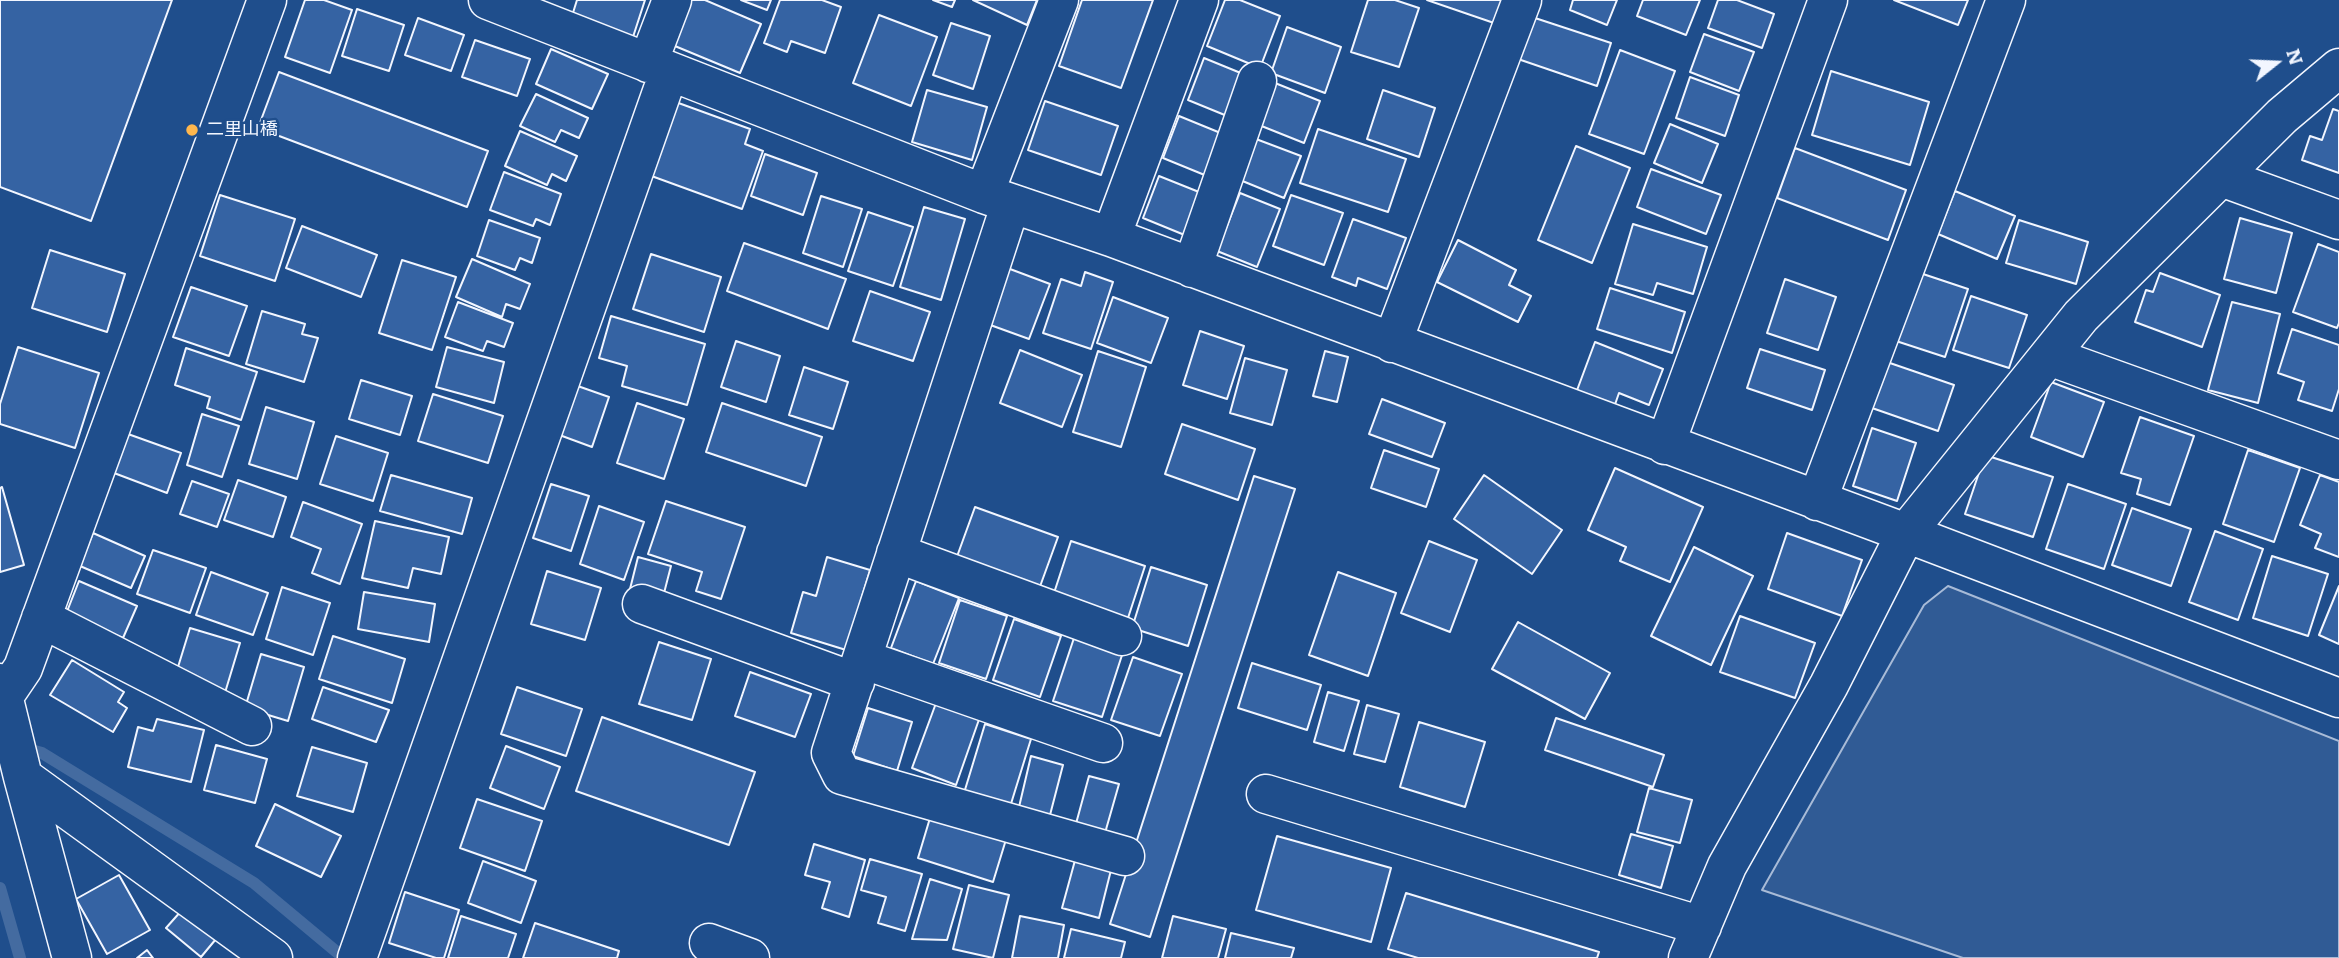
<!DOCTYPE html>
<html>
<head>
<meta charset="utf-8">
<style>
	body { margin:0 }
	#map { position:relative; width:2339px; height:958px; overflow:hidden; background:#1f4e8c; font-family:Literata,serif }
	canvas { display:block }
	.north { position:absolute; left:2241px; top:28px; width:70px; height:70px; -webkit-text-stroke:5px #1f4e8c; paint-order:stroke; rotate:72deg; font-size:19px; font-weight:700; line-height:28px; text-align:center; color:#f2f6ff }
	.north::after { content:''; display:block; margin:auto; width:24px; height:32px; background:#f2f6ff; clip-path:polygon(50% 0,100% 100%,50% 72%,0 100%) }
</style>
</head>
<body>
<div id="map">
<canvas width="2339" height="958"></canvas>
<div class="north">N</div>
</div>
<script>
const ctx = document.querySelector('canvas').getContext('2d');
ctx.lineJoin = 'round';
function fill(path, color) {
  ctx.fillStyle = color;
  ctx.fill(path, 'evenodd');
}
function stroke(path, color, width, dash) {
  ctx.strokeStyle = color;
  ctx.lineWidth = width;
  ctx.lineCap = dash ? 'butt' : 'round';
  ctx.setLineDash(dash || []);
  ctx.stroke(path);
}
function write(font, color, halo, rows, align = 'center') {
  ctx.font = font + ' Literata,"Noto Sans JP",serif';
  ctx.lineWidth = 5;
  ctx.setLineDash([]);
  ctx.textBaseline = 'middle';
  ctx.strokeStyle = halo;
  ctx.fillStyle = color;
  for (const [text, x, y, turn = 0] of rows) {
    ctx.save();
    ctx.translate(x, y);
    ctx.rotate((+turn || 0) * Math.PI / 180);
    ctx.textAlign = isNaN(turn) ? turn : align;
    if (halo) ctx.strokeText(text, 0, 0);
    ctx.fillText(text, 0, 0);
    ctx.restore();
  }
}
const built = new Path2D(`
	M 1948,586 L 2339,741 L 2339,958 L 1963,958 L 1762,890 L 1924,605 Z`);
const stream = new Path2D(`
	M 20,747 L 42,753 L 254,883 L 344,958
	M 0,888 L 20,958`);
const building = new Path2D(`
	M 0,0 L 172,0 L 91,221 L 0,187 Z
	M 305,0 L 324,0 L 352,10 L 330,73 L 285,57 Z
	M 577,0 L 645,0 L 633,37 L 572,16 Z
	M 689,0 L 705,0 L 761,24 L 740,73 L 670,44 Z
	M 741,0 L 771,0 L 767,10 Z
	M 780,0 L 822,0 L 841,7 L 825,53 L 791,41 L 787,52 L 764,43 Z
	M 933,0 L 955,0 L 952,7 Z
	M 973,0 L 1037,0 L 1027,25 Z
	M 1082,0 L 1153,0 L 1121,88 L 1059,66 Z
	M 1225,0 L 1240,0 L 1280,16 L 1260,68 L 1207,46 Z
	M 1368,0 L 1395,0 L 1419,8 L 1399,67 L 1351,52 Z
	M 1427,0 L 1502,0 L 1494,23 Z
	M 1573,0 L 1617,0 L 1607,25 L 1570,10 Z
	M 1643,0 L 1700,0 L 1686,35 L 1637,16 Z
	M 1718,0 L 1737,0 L 1774,14 L 1762,48 L 1708,28 Z
	M 1894,0 L 1968,0 L 1958,25 Z
	M 357,9 L 404,25 L 389,71 L 342,56 Z
	M 879,15 L 937,37 L 911,106 L 853,83 Z
	M 1532,17 L 1611,43 L 1597,86 L 1518,59 Z
	M 418,18 L 464,35 L 451,71 L 405,55 Z
	M 951,23 L 990,36 L 973,89 L 933,75 Z
	M 1287,27 L 1341,47 L 1325,93 L 1271,73 Z
	M 1704,34 L 1754,52 L 1739,91 L 1690,72 Z
	M 475,40 L 530,59 L 517,96 L 462,77 Z
	M 551,49 L 608,74 L 592,109 L 536,84 Z
	M 1620,50 L 1675,71 L 1644,154 L 1589,134 Z
	M 1204,58 L 1248,76 L 1232,118 L 1188,100 Z
	M 1831,71 L 1929,102 L 1910,165 L 1812,135 Z
	M 279,72 L 488,151 L 467,207 L 258,128 Z
	M 1690,77 L 1739,95 L 1725,136 L 1676,118 Z
	M 1275,83 L 1320,101 L 1304,143 L 1259,125 Z
	M 927,90 L 987,107 L 972,160 L 912,142 Z
	M 1383,90 L 1435,108 L 1419,157 L 1367,139 Z
	M 536,94 L 588,118 L 579,138 L 561,130 L 555,142 L 520,126 Z
	M 673,101 L 750,129 L 745,144 L 763,151 L 742,209 L 646,174 Z
	M 1045,101 L 1118,126 L 1101,175 L 1028,150 Z
	M 2333,109 L 2339,111 L 2339,173 L 2302,160 L 2310,136 L 2322,140 Z
	M 1179,116 L 1223,134 L 1207,176 L 1163,158 Z
	M 1670,124 L 1718,144 L 1702,183 L 1654,163 Z
	M 1318,129 L 1406,159 L 1388,212 L 1300,183 Z
	M 520,131 L 577,156 L 566,181 L 552,174 L 547,185 L 505,166 Z
	M 1256,139 L 1301,156 L 1284,198 L 1240,180 Z
	M 1576,146 L 1630,168 L 1592,263 L 1538,240 Z
	M 1795,148 L 1906,190 L 1888,240 L 1777,198 Z
	M 765,154 L 817,173 L 803,215 L 751,196 Z
	M 1651,169 L 1721,195 L 1706,234 L 1637,207 Z
	M 504,172 L 561,194 L 550,225 L 536,219 L 533,226 L 490,210 Z
	M 1159,176 L 1204,194 L 1187,236 L 1143,218 Z
	M 1955,191 L 2015,216 L 1997,259 L 1938,234 Z
	M 1240,193 L 1280,209 L 1257,267 L 1217,251 Z
	M 220,195 L 295,219 L 275,281 L 200,256 Z
	M 1291,195 L 1343,213 L 1324,265 L 1273,246 Z
	M 821,196 L 862,209 L 843,267 L 803,253 Z
	M 924,207 L 965,219 L 941,300 L 900,287 Z
	M 868,212 L 913,227 L 893,286 L 848,271 Z
	M 2240,218 L 2292,233 L 2276,293 L 2224,279 Z
	M 1353,219 L 1406,238 L 1387,289 L 1358,278 L 1356,286 L 1332,277 Z
	M 489,220 L 540,238 L 532,263 L 520,258 L 515,270 L 477,256 Z
	M 2019,220 L 2088,242 L 2076,284 L 2006,263 Z
	M 1633,224 L 1707,247 L 1693,294 L 1657,283 L 1653,295 L 1615,284 Z
	M 302,226 L 377,255 L 361,297 L 286,268 Z
	M 1458,240 L 1516,270 L 1509,285 L 1531,296 L 1518,322 L 1437,282 Z
	M 744,243 L 846,279 L 828,329 L 727,291 Z
	M 2318,244 L 2339,252 L 2339,323 L 2337,328 L 2293,312 Z
	M 50,250 L 125,274 L 107,332 L 32,308 Z
	M 651,254 L 721,277 L 704,332 L 633,309 Z
	M 472,259 L 530,284 L 520,309 L 506,304 L 502,317 L 456,297 Z
	M 402,260 L 456,277 L 432,350 L 379,333 Z
	M 1002,266 L 1050,284 L 1029,339 L 982,322 Z
	M 1085,272 L 1113,282 L 1091,349 L 1043,333 L 1061,279 L 1081,286 Z
	M 1917,272 L 1968,289 L 1945,357 L 1893,340 Z
	M 2160,273 L 2220,295 L 2202,347 L 2135,322 L 2146,290 L 2153,292 Z
	M 1785,279 L 1836,297 L 1818,350 L 1767,333 Z
	M 191,287 L 247,306 L 229,356 L 173,337 Z
	M 1610,288 L 1685,312 L 1672,353 L 1597,329 Z
	M 870,291 L 930,312 L 913,361 L 853,341 Z
	M 1971,296 L 2027,315 L 2009,368 L 1953,350 Z
	M 1113,297 L 1168,318 L 1151,363 L 1097,343 Z
	M 458,302 L 513,323 L 504,347 L 487,341 L 483,351 L 445,337 Z
	M 2232,302 L 2280,314 L 2258,403 L 2208,390 Z
	M 262,311 L 305,324 L 302,334 L 318,338 L 304,382 L 246,364 Z
	M 611,316 L 705,344 L 687,405 L 622,386 L 627,366 L 599,358 Z
	M 2292,329 L 2339,345 L 2339,389 L 2332,411 L 2298,400 L 2304,382 L 2278,373 Z
	M 1200,331 L 1244,346 L 1227,399 L 1183,385 Z
	M 736,341 L 780,356 L 766,402 L 721,387 Z
	M 1595,342 L 1663,369 L 1649,405 L 1619,393 L 1611,416 L 1573,401 Z
	M 18,347 L 99,373 L 75,448 L 0,424 L 0,404 Z
	M 447,347 L 504,362 L 494,403 L 436,387 Z
	M 186,348 L 257,372 L 241,420 L 207,408 L 210,397 L 175,385 Z
	M 1760,349 L 1825,370 L 1812,410 L 1747,388 Z
	M 1020,350 L 1082,375 L 1062,427 L 1000,403 Z
	M 1098,351 L 1146,367 L 1121,447 L 1073,432 Z
	M 1325,351 L 1348,357 L 1337,402 L 1313,396 Z
	M 1245,358 L 1287,370 L 1272,425 L 1230,413 Z
	M 1887,362 L 1954,385 L 1938,431 L 1872,408 Z
	M 804,367 L 848,382 L 833,429 L 789,415 Z
	M 361,380 L 412,396 L 400,435 L 349,419 Z
	M 2051,382 L 2104,402 L 2083,457 L 2031,437 Z
	M 572,384 L 609,397 L 592,447 L 554,433 Z
	M 433,394 L 503,416 L 488,463 L 418,441 Z
	M 1382,399 L 1445,423 L 1432,457 L 1369,434 Z
	M 637,403 L 684,419 L 664,479 L 617,463 Z
	M 722,403 L 822,437 L 806,486 L 706,452 Z
	M 266,407 L 314,422 L 297,479 L 249,464 Z
	M 202,414 L 239,426 L 222,477 L 187,465 Z
	M 2140,417 L 2194,436 L 2170,505 L 2137,494 L 2141,479 L 2121,473 Z
	M 1182,424 L 1255,449 L 1238,500 L 1165,474 Z
	M 1872,428 L 1916,443 L 1897,501 L 1853,486 Z
	M 128,434 L 181,453 L 167,493 L 114,473 Z
	M 336,436 L 388,453 L 373,501 L 320,484 Z
	M 1384,450 L 1439,469 L 1426,507 L 1371,488 Z
	M 2248,450 L 2300,468 L 2274,542 L 2223,524 Z
	M 1985,455 L 2053,477 L 2033,537 L 1965,514 Z
	M 1615,468 L 1703,507 L 1670,582 L 1620,561 L 1626,547 L 1588,530 Z
	M 391,475 L 472,498 L 462,534 L 380,511 Z
	M 1484,475 L 1562,530 L 1532,574 L 1454,519 Z
	M 2320,475 L 2339,482 L 2339,557 L 2315,548 L 2321,534 L 2300,525 Z
	M 1254,476 L 1295,489 L 1150,937 L 1110,924 Z
	M 238,480 L 286,497 L 273,537 L 224,520 Z
	M 192,481 L 229,494 L 217,527 L 180,514 Z
	M 551,484 L 589,496 L 571,551 L 533,538 Z
	M 2068,484 L 2126,504 L 2104,569 L 2046,549 Z
	M 2,487 L 24,565 L 0,572 L 0,488 Z
	M 666,501 L 745,527 L 721,599 L 696,591 L 702,572 L 648,554 Z
	M 303,502 L 362,524 L 340,584 L 312,573 L 321,549 L 291,537 Z
	M 599,506 L 644,522 L 624,580 L 580,564 Z
	M 975,507 L 1058,537 L 1038,592 L 955,562 Z
	M 2132,508 L 2191,529 L 2171,586 L 2112,565 Z
	M 375,521 L 449,537 L 441,574 L 413,568 L 408,588 L 362,578 Z
	M 2215,531 L 2263,549 L 2238,620 L 2189,602 Z
	M 93,533 L 145,556 L 131,588 L 80,566 Z
	M 1787,533 L 1862,560 L 1842,616 L 1768,589 Z
	M 1071,541 L 1145,566 L 1128,618 L 1054,593 Z
	M 1429,541 L 1477,560 L 1450,632 L 1401,613 Z
	M 1694,547 L 1753,576 L 1711,665 L 1651,636 Z
	M 153,550 L 206,568 L 190,613 L 137,594 Z
	M 2272,556 L 2328,574 L 2308,636 L 2253,618 Z
	M 638,557 L 671,566 L 663,597 L 630,589 Z
	M 827,557 L 870,570 L 846,650 L 791,633 L 803,592 L 816,596 Z
	M 1151,567 L 1207,585 L 1188,646 L 1132,628 Z
	M 547,571 L 601,588 L 585,640 L 531,624 Z
	M 211,572 L 268,593 L 253,635 L 196,615 Z
	M 1338,572 L 1396,593 L 1368,676 L 1309,655 Z
	M 79,581 L 137,606 L 123,638 L 66,614 Z
	M 916,581 L 959,598 L 933,664 L 891,648 Z
	M 2339,586 L 2339,644 L 2319,635 Z
	M 282,587 L 330,603 L 313,655 L 266,639 Z
	M 364,592 L 435,604 L 429,642 L 358,629 Z
	M 960,600 L 1007,616 L 986,679 L 939,663 Z
	M 1740,616 L 1815,643 L 1795,698 L 1720,672 Z
	M 1014,619 L 1061,636 L 1040,697 L 993,680 Z
	M 1518,622 L 1610,673 L 1585,719 L 1492,669 Z
	M 190,628 L 240,643 L 224,696 L 174,680 Z
	M 1075,635 L 1123,652 L 1102,717 L 1053,701 Z
	M 333,636 L 405,659 L 392,703 L 319,679 Z
	M 659,642 L 711,659 L 692,720 L 639,704 Z
	M 261,654 L 304,667 L 288,721 L 245,708 Z
	M 1133,657 L 1182,674 L 1160,736 L 1111,720 Z
	M 72,660 L 124,692 L 118,702 L 127,708 L 113,732 L 50,695 Z
	M 1252,663 L 1321,685 L 1307,730 L 1238,708 Z
	M 750,672 L 811,694 L 795,737 L 735,716 Z
	M 323,687 L 389,710 L 376,742 L 312,719 Z
	M 517,687 L 582,709 L 566,756 L 501,734 Z
	M 1328,692 L 1359,701 L 1344,751 L 1314,742 Z
	M 939,695 L 982,711 L 956,785 L 912,768 Z
	M 1367,705 L 1399,714 L 1385,762 L 1354,754 Z
	M 868,708 L 912,722 L 897,771 L 853,756 Z
	M 602,717 L 755,772 L 729,845 L 576,791 Z
	M 1556,718 L 1664,755 L 1653,787 L 1545,750 Z
	M 157,719 L 204,730 L 191,782 L 128,767 L 138,727 L 153,731 Z
	M 1419,722 L 1485,742 L 1465,807 L 1400,787 Z
	M 985,724 L 1031,739 L 1010,807 L 964,793 Z
	M 216,745 L 267,759 L 255,803 L 204,790 Z
	M 506,746 L 560,767 L 544,809 L 490,788 Z
	M 312,747 L 367,763 L 353,812 L 297,796 Z
	M 1031,756 L 1063,765 L 1050,815 L 1019,807 Z
	M 1089,776 L 1119,784 L 1103,840 L 1074,831 Z
	M 1649,788 L 1692,800 L 1680,843 L 1637,832 Z
	M 477,799 L 542,821 L 525,871 L 460,848 Z
	M 275,804 L 341,836 L 321,877 L 256,846 Z
	M 933,808 L 1008,833 L 993,882 L 918,858 Z
	M 1631,834 L 1673,846 L 1661,888 L 1619,875 Z
	M 1277,836 L 1391,868 L 1371,942 L 1256,910 Z
	M 814,844 L 865,860 L 849,917 L 822,908 L 830,882 L 805,875 Z
	M 1077,853 L 1113,862 L 1099,918 L 1062,908 Z
	M 870,859 L 922,874 L 905,931 L 878,923 L 886,897 L 861,890 Z
	M 483,861 L 536,881 L 521,923 L 468,903 Z
	M 119,875 L 150,930 L 107,954 L 76,899 Z
	M 930,879 L 962,889 L 947,940 L 912,939 Z
	M 969,885 L 1009,895 L 993,958 L 953,949 Z
	M 405,892 L 459,910 L 444,958 L 436,958 L 389,943 Z
	M 1406,893 L 1599,952 L 1597,958 L 1418,958 L 1388,949 Z
	M 182,910 L 216,939 L 201,957 L 166,928 Z
	M 461,916 L 516,934 L 508,958 L 448,958 Z
	M 1020,916 L 1064,925 L 1058,958 L 1012,958 Z
	M 1173,916 L 1226,929 L 1218,958 L 1162,958 Z
	M 535,923 L 619,951 L 617,958 L 523,958 Z
	M 1071,929 L 1125,942 L 1121,958 L 1064,958 Z
	M 1231,933 L 1294,948 L 1291,958 L 1225,958 Z
	M 147,950 L 153,958 L 137,958 Z`);
const minor = new Path2D(`
	M 488,0 L 984,194 L 1111,237 L 1906,533 L 2339,698
	M 648,63 L 672,0
	M 2221,177 L 2339,220
	M 984,194 L 1059,0
	M 1011,203 L 831,753 L 842,775 L 1125,856
	M 1111,237 L 1199,0
	M 1192,268 L 1257,81
	M 1392,343 L 1522,0
	M 2049,356 L 2339,460
	M 1665,445 L 1828,0
	M 1817,501 L 2006,0
	M 896,553 L 1122,636
	M 642,604 L 855,682
	M 41,618 L 252,726
	M 862,659 L 1103,743
	M 0,683 L 23,777 L 72,958
	M 4,696 L 23,668 L 267,0
	M 23,777 L 273,958
	M 1266,794 L 1702,926
	M 709,943 L 750,958
	M 357,958 L 669,72
	M 1688,958 L 1727,866 L 1829,685 L 1906,533 L 2081,316 L 2282,116 L 2339,68`);
const markers = [
	[192,130,7,"#ffb74d"]
];
const poiNames = [
	["二里山橋",206,130]
];
fill(built, '#305b95');
stroke(built, '#a8bbd7', 2);
stroke(stream, '#446ba0', 12);
fill(building, '#3563a3');
stroke(building, '#f2f6ff', 2);
stroke(minor, '#f2f6ff', 41);
stroke(minor, '#1f4e8c', 38);
for (const [x, y, r, color] of markers) {
  const dot = new Path2D();
  dot.arc(x, y, r, 0, 2 * Math.PI);
  ctx.fillStyle = color;
  ctx.fill(dot);
  stroke(dot, '#1f4e8c', 2.5);
}
write('18px', '#f2f6ff', '#1f4e8c', poiNames, 'left');
</script>
</body>
</html>
